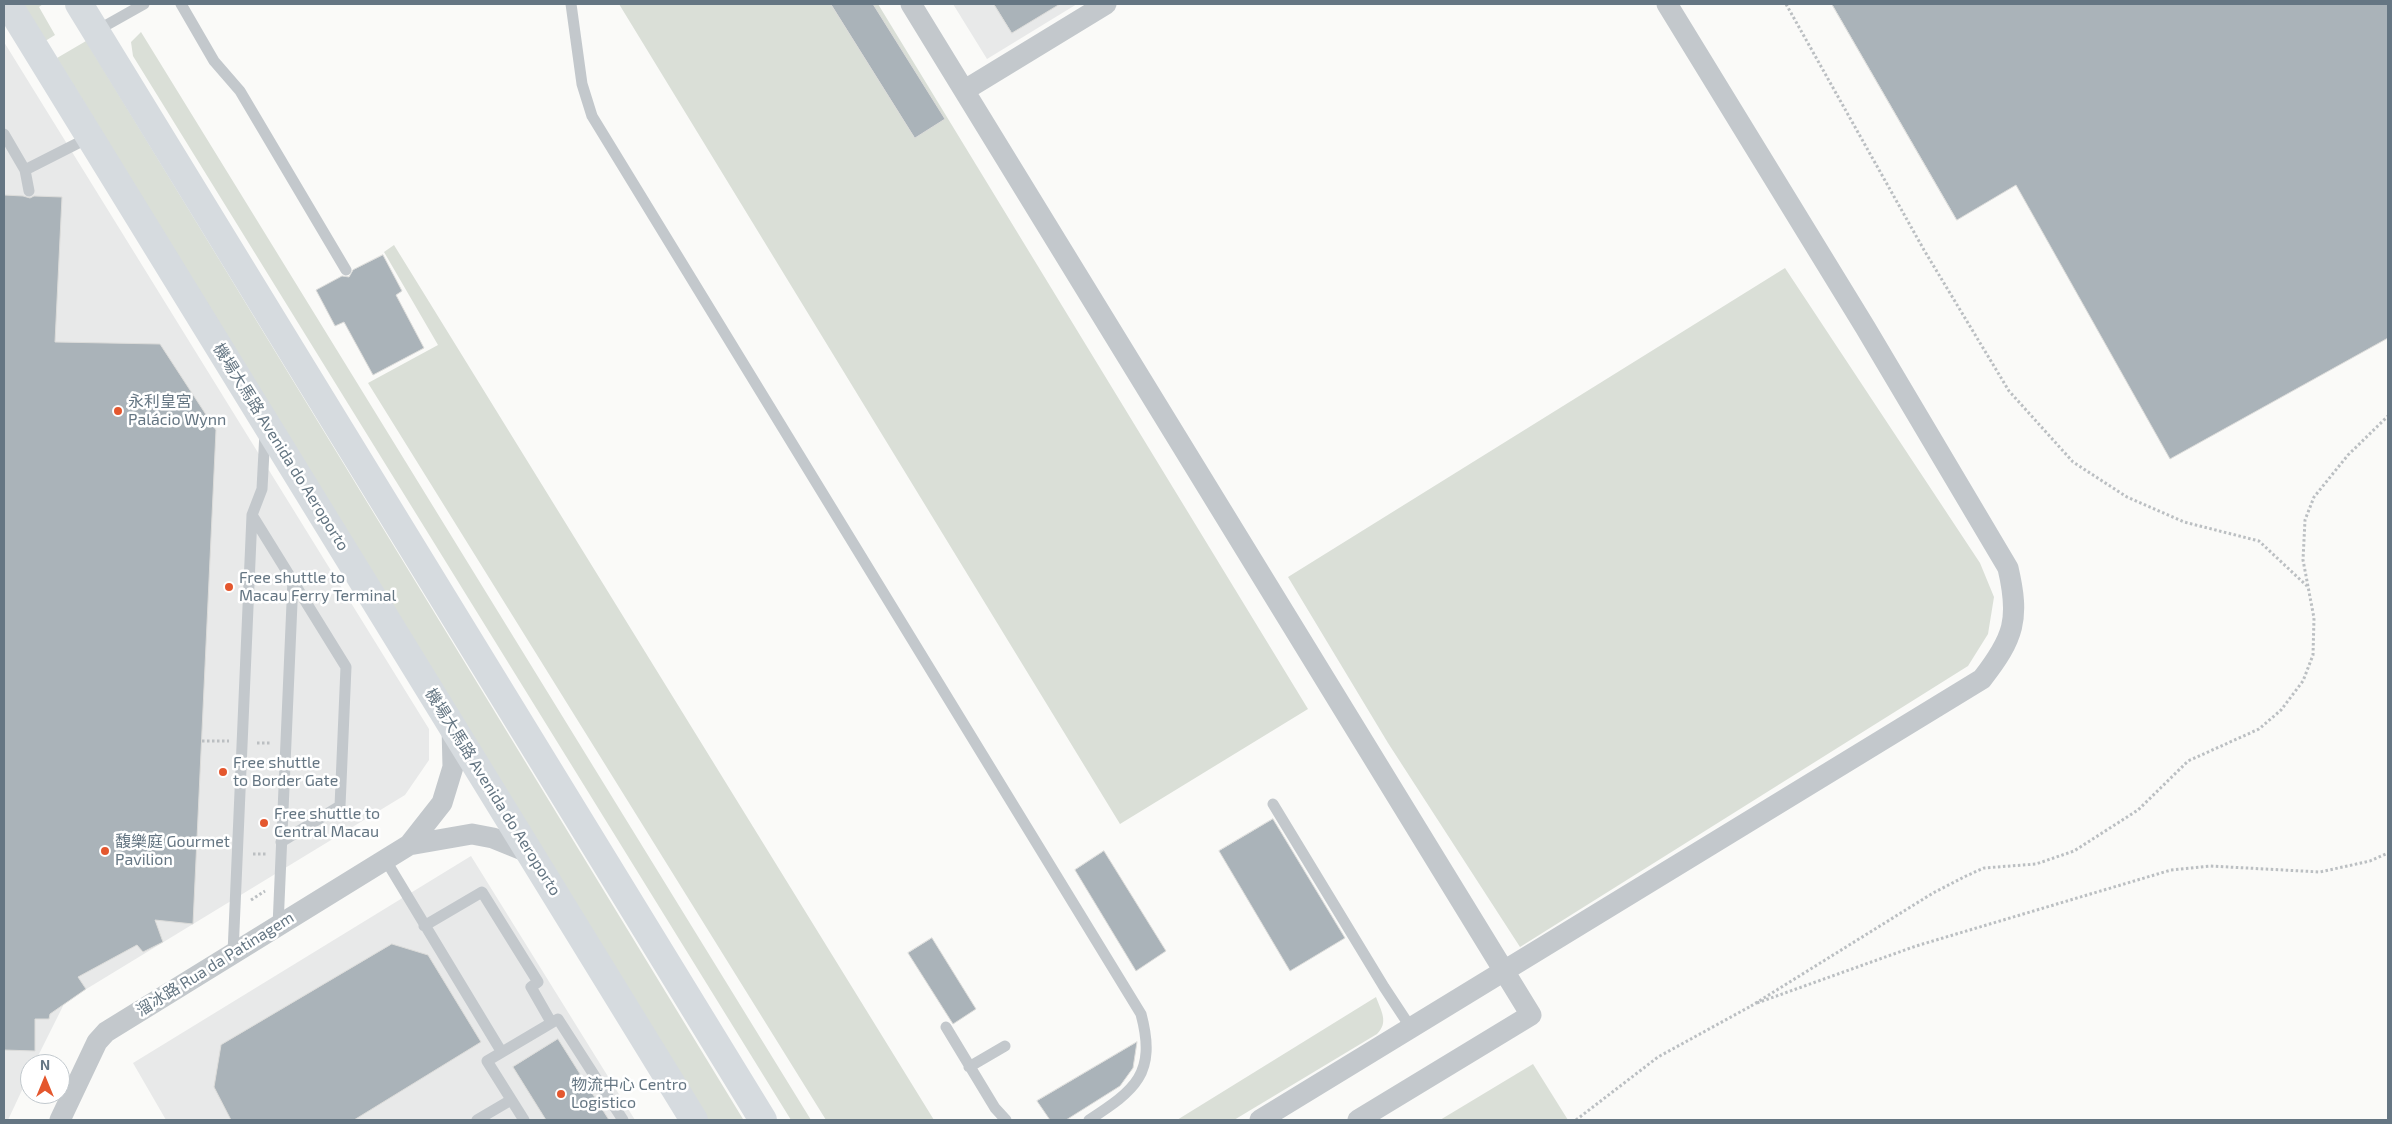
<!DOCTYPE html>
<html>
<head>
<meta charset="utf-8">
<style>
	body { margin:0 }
	#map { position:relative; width:2392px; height:1124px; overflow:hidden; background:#fafaf8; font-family:"Exo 2",sans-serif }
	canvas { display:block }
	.frame { position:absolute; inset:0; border:5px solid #657683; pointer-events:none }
	.north { position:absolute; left:20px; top:1054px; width:50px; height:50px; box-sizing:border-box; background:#fff; border:1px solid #c1c8cd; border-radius:50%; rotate:0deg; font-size:14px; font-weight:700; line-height:20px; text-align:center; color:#657683 }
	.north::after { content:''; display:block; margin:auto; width:18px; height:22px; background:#e4572e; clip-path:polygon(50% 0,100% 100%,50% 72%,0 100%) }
</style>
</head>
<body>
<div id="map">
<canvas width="2392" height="1124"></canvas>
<div class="frame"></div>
<div class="north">N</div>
</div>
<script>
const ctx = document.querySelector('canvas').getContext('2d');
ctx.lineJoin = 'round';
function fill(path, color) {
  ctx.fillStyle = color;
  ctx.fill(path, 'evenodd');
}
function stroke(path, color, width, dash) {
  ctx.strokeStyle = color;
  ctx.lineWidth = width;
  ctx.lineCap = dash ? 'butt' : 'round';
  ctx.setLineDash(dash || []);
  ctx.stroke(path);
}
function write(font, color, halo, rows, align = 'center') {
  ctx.font = font + ' "Exo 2","Noto Sans SC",sans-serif';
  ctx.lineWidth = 5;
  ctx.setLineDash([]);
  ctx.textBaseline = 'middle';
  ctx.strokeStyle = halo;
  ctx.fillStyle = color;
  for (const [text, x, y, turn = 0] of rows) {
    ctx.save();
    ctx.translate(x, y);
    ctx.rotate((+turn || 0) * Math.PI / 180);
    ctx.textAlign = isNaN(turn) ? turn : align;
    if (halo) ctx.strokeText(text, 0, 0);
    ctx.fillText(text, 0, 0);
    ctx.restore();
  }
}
const built = new Path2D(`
	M 953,4 L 1077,4 L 987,59 Z
	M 4,42 L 429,729 L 429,760 L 405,795 L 65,1002 L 34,1064 L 30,1064 L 30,1073 L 8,1120 L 4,1120 Z
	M 471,856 L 635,1120 L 166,1120 L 133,1063 Z`);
const green = new Path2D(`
	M 19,4 L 43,4 L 39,7 L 55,35 L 42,43 Z
	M 619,4 L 878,4 L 1308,709 L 1120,824 Z
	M 141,32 L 811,1120 L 791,1120 L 133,56 L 131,42 Z
	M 86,41 L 743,1119 L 742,1120 L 708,1120 L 57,58 Z
	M 394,245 L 934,1120 L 826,1120 L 368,383 L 438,345 L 384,252 Z
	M 1785,268 L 1980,563 L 1994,597 L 1988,634 L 1968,666 L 1520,947 L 1388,743 L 1288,577 Z
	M 1376,997 C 1381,1011 1389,1022 1377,1034 L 1234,1120 L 1177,1120 Z
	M 1533,1064 L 1568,1120 L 1440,1120 Z`);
const building = new Path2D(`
	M 831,4 L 873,4 L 945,119 L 915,138 Z
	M 994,4 L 1060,4 L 1012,33 Z
	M 1832,4 L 2388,4 L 2388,338 L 2170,459 L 2016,185 L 1957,220 Z
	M 4,195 L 23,196 L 30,198 L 34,196 L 62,197 L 55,342 L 160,344 L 216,430 L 193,924 L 155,920 L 163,942 L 143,952 L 137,945 L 78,977 L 86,989 L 50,1014 L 49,1019 L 35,1019 L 35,1051 L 4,1050 Z
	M 383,255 L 402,291 L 396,295 L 424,348 L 373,375 L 344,322 L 335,326 L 316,290 L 342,276 L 349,277 L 353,270 Z
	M 1273,819 L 1345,938 L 1290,971 L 1219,851 Z
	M 1104,851 L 1166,951 L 1136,971 L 1075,870 Z
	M 932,938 L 976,1009 L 953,1024 L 908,953 Z
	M 392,944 L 428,955 L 481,1042 L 354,1120 L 231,1120 L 214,1087 L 221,1045 Z
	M 558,1039 L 609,1120 L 546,1120 L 513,1067 Z
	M 1137,1042 L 1133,1068 L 1120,1086 L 1066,1120 L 1050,1120 L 1037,1101 Z`);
const path = new Path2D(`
	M 1786,4 L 1924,250 L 2009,391 L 2073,462 L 2127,497 L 2184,522 L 2259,541 L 2307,586
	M 202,741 L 229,741
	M 257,743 L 271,743
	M 253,854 L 267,854
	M 251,900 L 265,891
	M 1757,1003 L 1916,946 L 2171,870 L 2210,866 L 2320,872 L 2370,861 L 2388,853
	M 1751,1006 L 1933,893 L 1966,876 L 1984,868 L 2036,864 L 2074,851 L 2138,810 L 2188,761 L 2259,729 L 2281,710 L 2303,681 L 2313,655 L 2314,618 L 2303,560 L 2305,520 L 2314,497 L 2348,455 L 2388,416
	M 1576,1120 L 1658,1057 L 1751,1006`);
const lane = new Path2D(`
	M 181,4 L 214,61 L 240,91 L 346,270
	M 571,4 L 582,84 L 592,116 L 1141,1014 C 1157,1074 1135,1090 1089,1120
	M 96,31 L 144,4
	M 4,134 L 25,170 L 29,191
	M 25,170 L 90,137
	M 252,515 L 346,667 L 340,806 L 281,842
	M 1273,804 L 1384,987 L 1411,1028
	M 385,859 L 501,1051
	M 278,926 L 293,580
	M 424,926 L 482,892 L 538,982 L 531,987 L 551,1022
	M 233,953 L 252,515 L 262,489 L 265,432
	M 946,1027 L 995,1108 L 1006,1120
	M 969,1067 L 1005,1046
	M 477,1120 L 511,1100
	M 524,1120 L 487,1061 L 558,1019 L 623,1120`);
const street = new Path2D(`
	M 911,4 L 1531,1015 L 1358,1120
	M 965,90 L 1106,4
	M 409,845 L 442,803 L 453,767 L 452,726
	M 60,1120 L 97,1042 L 106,1032 L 409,845 L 472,834 L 493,838 L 530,853
	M 1260,1120 L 1982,679 C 2014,638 2020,619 2008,568 L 1865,327 L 1667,4`);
const primary = new Path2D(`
	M 8,4 L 694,1120
	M 79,4 L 763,1120`);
const markers = [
	[118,411,5,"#e4572e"],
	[229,587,5,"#e4572e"],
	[223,772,5,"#e4572e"],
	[264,823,5,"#e4572e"],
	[105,851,5,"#e4572e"],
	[561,1094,5,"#e4572e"]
];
const poiNames = [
	["永利皇宮",128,402],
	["Palácio Wynn",128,420],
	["Free shuttle to",239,578],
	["Macau Ferry Terminal",239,596],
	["Free shuttle",233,763],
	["to Border Gate",233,781],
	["Free shuttle to",274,814],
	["Central Macau",274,832],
	["馥樂庭 Gourmet",115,842],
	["Pavilion",115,860],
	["物流中心 Centro",571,1085],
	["Logistico",571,1103]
];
const streetNames = [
	["機場大馬路 Avenida do Aeroporto",281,447,58],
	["機場大馬路 Avenida do Aeroporto",493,792,58],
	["溜冰路 Rua da Patinagem",215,964,-32]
];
fill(built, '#e8e9e9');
fill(green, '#dadfd7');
fill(building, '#aab3b9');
stroke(building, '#dcdcda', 1);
stroke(path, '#bbbfc2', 3, [2.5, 2.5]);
stroke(lane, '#c3c8cc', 11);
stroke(street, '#c3c8cc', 21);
stroke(primary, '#d6dbdf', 28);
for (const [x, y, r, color] of markers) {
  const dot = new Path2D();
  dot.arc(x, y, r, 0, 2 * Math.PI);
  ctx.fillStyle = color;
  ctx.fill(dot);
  stroke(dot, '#fff', 2);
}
write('16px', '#657683', '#fff', poiNames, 'left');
write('16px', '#657683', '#fff', streetNames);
</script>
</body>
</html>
